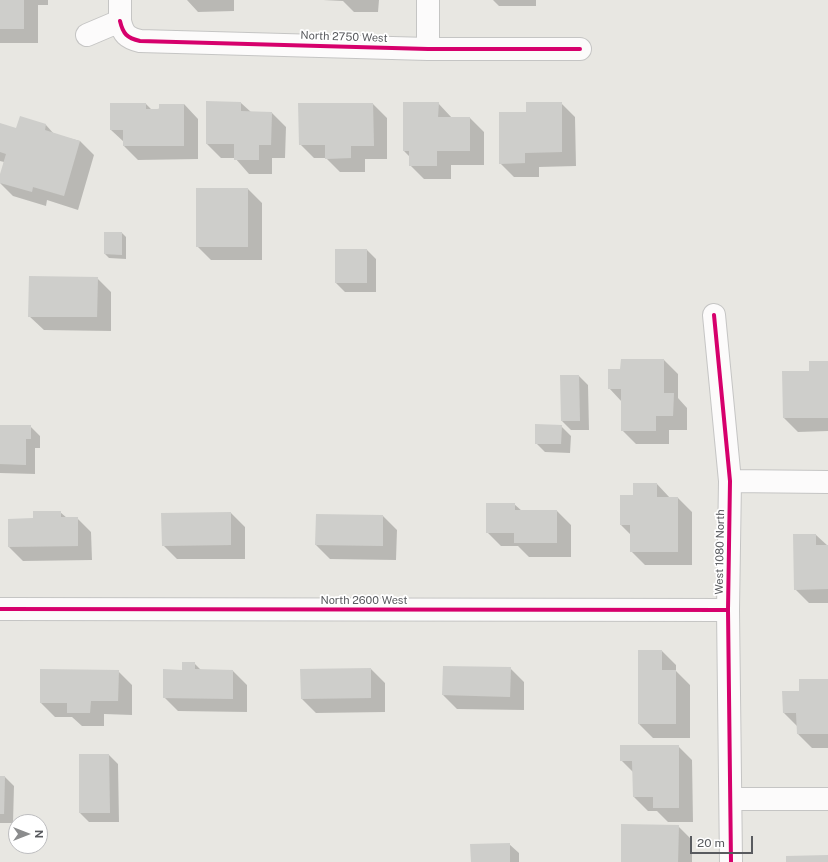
<!DOCTYPE html>
<html>
<head>
<meta charset="utf-8">
<style>
	body { margin:0 }
	#map { position:relative; width:828px; height:862px; overflow:hidden; background:#e8e7e2; font-family:"Public Sans",sans-serif }
	canvas { display:block }
	.north { position:absolute; left:8px; top:814px; width:40px; height:40px; box-sizing:border-box; background:#fff; border:1px solid #bdbdbf; border-radius:50%; rotate:90deg; font-size:11px; font-weight:700; line-height:16px; text-align:center; color:#595b5f }
	.north::after { content:''; display:block; margin:auto; width:14px; height:18px; background:#8b8c8d; clip-path:polygon(50% 0,100% 100%,50% 72%,0 100%) }
	.scale { position:absolute; left:690px; top:836px; width:63px; height:18px; box-sizing:border-box; border:2px solid #595b5f; border-top:0; padding-left:5px; font-size:12px; line-height:14px; white-space:nowrap; color:#595b5f; -webkit-text-stroke:3px #fff; paint-order:stroke }
</style>
</head>
<body>
<div id="map">
<canvas width="828" height="862"></canvas>
<div class="north">N</div>
<div class="scale">20 m</div>
</div>
<script>
const ctx = document.querySelector('canvas').getContext('2d');
ctx.lineJoin = 'round';
function fill(path, color) {
  ctx.fillStyle = color;
  ctx.fill(path, 'evenodd');
}
function stroke(path, color, width, dash) {
  ctx.strokeStyle = color;
  ctx.lineWidth = width;
  ctx.lineCap = dash ? 'butt' : 'round';
  ctx.setLineDash(dash || []);
  ctx.stroke(path);
}
function write(font, color, halo, rows, align = 'center') {
  ctx.font = font + ' "Public Sans",sans-serif';
  ctx.lineWidth = 3.5;
  ctx.setLineDash([]);
  ctx.textBaseline = 'middle';
  ctx.strokeStyle = halo;
  ctx.fillStyle = color;
  for (const [text, x, y, turn = 0] of rows) {
    ctx.save();
    ctx.translate(x, y);
    ctx.rotate((+turn || 0) * Math.PI / 180);
    ctx.textAlign = isNaN(turn) ? turn : align;
    if (halo) ctx.strokeText(text, 0, 0);
    ctx.fillText(text, 0, 0);
    ctx.restore();
  }
}
const shadow = new Path2D(`
	M 0,0 L 48,0 L 48,5 L 38,5 L 38,43 L 0,43 Z
	M 187,0 L 234,0 L 234,11 L 198,12 Z
	M 323,0 L 379,0 L 378,12 L 354,12 L 343,1 Z
	M 493,0 L 536,0 L 536,6 L 499,6 Z
	M 241,103 L 251,112 L 272,113 L 286,127 L 285,158 L 272,158 L 272,174 L 249,174 L 235,158 L 221,158 L 207,144 Z
	M 438,103 L 452,118 L 470,118 L 484,132 L 484,165 L 451,165 L 451,179 L 424,179 L 410,165 L 410,157 L 404,151 Z
	M 561,103 L 575,117 L 576,166 L 539,167 L 539,177 L 514,177 L 500,163 L 527,113 Z
	M 146,104 L 152,110 L 184,104 L 198,119 L 198,159 L 138,160 L 124,146 L 124,142 L 111,130 Z
	M 373,104 L 387,118 L 387,159 L 365,159 L 365,172 L 340,172 L 326,158 L 314,158 L 300,144 Z
	M 0,124 L 17,129 L 46,125 L 54,134 L 80,141 L 94,155 L 78,210 L 47,200 L 46,206 L 13,196 L 0,183 L 4,162 L 0,161 Z
	M 248,189 L 262,203 L 262,260 L 211,260 L 197,246 Z
	M 122,233 L 126,237 L 126,259 L 109,258 L 105,254 Z
	M 367,250 L 376,259 L 376,292 L 345,292 L 336,283 Z
	M 97,278 L 111,292 L 111,331 L 44,330 L 29,316 Z
	M 664,360 L 678,374 L 678,398 L 687,408 L 687,430 L 669,430 L 669,444 L 636,444 L 622,430 L 622,402 L 609,388 L 621,370 Z
	M 828,362 L 828,431 L 798,432 L 784,418 L 810,372 Z
	M 561,376 L 579,376 L 588,385 L 589,430 L 571,430 L 562,421 Z
	M 0,426 L 30,426 L 40,436 L 40,448 L 35,448 L 35,474 L 0,473 Z
	M 561,426 L 571,436 L 570,453 L 545,452 L 536,443 Z
	M 634,484 L 657,484 L 670,498 L 678,498 L 692,512 L 692,565 L 645,565 L 631,551 L 631,535 L 621,525 L 621,496 L 634,496 Z
	M 514,504 L 522,511 L 557,511 L 571,525 L 571,557 L 529,557 L 518,546 L 501,546 L 487,532 Z
	M 60,512 L 67,518 L 77,518 L 91,532 L 92,560 L 23,561 L 9,547 L 34,519 Z
	M 231,513 L 245,527 L 245,559 L 177,559 L 163,545 Z
	M 383,516 L 397,530 L 396,560 L 330,559 L 316,545 Z
	M 816,535 L 828,546 L 828,603 L 809,603 L 795,589 Z
	M 662,651 L 676,665 L 676,671 L 690,685 L 690,738 L 653,738 L 639,724 Z
	M 194,663 L 201,670 L 233,671 L 247,685 L 247,712 L 178,711 L 164,697 L 183,671 Z
	M 510,668 L 524,682 L 524,710 L 457,709 L 443,695 Z
	M 371,669 L 385,683 L 385,712 L 316,713 L 302,699 Z
	M 118,671 L 132,685 L 132,715 L 104,714 L 104,726 L 82,726 L 72,717 L 55,717 L 41,703 Z
	M 828,680 L 828,748 L 812,748 L 798,734 L 798,727 L 784,713 L 800,692 Z
	M 678,746 L 692,760 L 693,822 L 668,822 L 657,811 L 648,811 L 634,797 L 634,773 L 621,760 Z
	M 80,755 L 109,755 L 118,764 L 119,822 L 89,822 L 80,813 Z
	M 0,777 L 5,777 L 14,786 L 13,823 L 0,823 Z
	M 678,826 L 692,840 L 692,862 L 622,862 Z
	M 509,844 L 519,853 L 519,862 L 472,862 Z`);
const building = new Path2D(`
	M 0,0 L 24,0 L 24,29 L 0,29 Z
	M 206,101 L 241,102 L 241,111 L 272,112 L 271,145 L 259,145 L 259,160 L 234,160 L 234,144 L 206,144 Z
	M 403,102 L 439,102 L 438,117 L 470,117 L 470,151 L 437,151 L 437,166 L 409,166 L 409,151 L 403,151 Z
	M 526,102 L 562,102 L 562,152 L 525,153 L 525,163 L 499,164 L 499,112 L 526,112 Z
	M 110,103 L 146,103 L 146,109 L 159,109 L 159,104 L 184,104 L 184,146 L 123,146 L 123,130 L 110,130 Z
	M 298,103 L 373,103 L 374,146 L 351,146 L 351,158 L 325,159 L 325,145 L 299,145 Z
	M 20,116 L 46,124 L 45,130 L 80,141 L 64,196 L 33,187 L 32,192 L 0,183 L 0,174 L 6,154 L 0,152 L 0,123 L 16,128 Z
	M 196,188 L 248,188 L 248,247 L 196,247 Z
	M 104,232 L 122,232 L 122,255 L 104,254 Z
	M 335,249 L 367,249 L 367,283 L 335,283 Z
	M 29,276 L 98,277 L 97,317 L 28,317 Z
	M 621,359 L 664,359 L 664,393 L 674,393 L 673,416 L 656,416 L 656,431 L 621,431 L 621,389 L 608,389 L 608,369 L 620,369 Z
	M 809,361 L 828,361 L 828,418 L 783,418 L 782,371 L 809,371 Z
	M 560,375 L 579,375 L 580,421 L 561,421 Z
	M 535,424 L 562,425 L 561,444 L 535,444 Z
	M 0,425 L 31,425 L 31,439 L 26,439 L 26,465 L 0,464 Z
	M 633,483 L 657,483 L 657,497 L 678,497 L 678,552 L 630,552 L 630,525 L 620,525 L 620,495 L 633,495 Z
	M 486,503 L 515,503 L 515,510 L 557,510 L 557,543 L 514,543 L 514,533 L 486,533 Z
	M 33,511 L 61,511 L 61,517 L 78,517 L 78,546 L 8,547 L 8,519 L 33,518 Z
	M 231,512 L 231,545 L 162,546 L 161,513 Z
	M 316,514 L 383,515 L 383,546 L 315,545 Z
	M 793,534 L 816,534 L 816,545 L 828,545 L 828,589 L 794,590 Z
	M 638,650 L 662,650 L 662,670 L 676,670 L 676,724 L 638,724 Z
	M 182,662 L 195,662 L 195,669 L 233,670 L 233,699 L 163,698 L 163,669 L 182,670 Z
	M 443,666 L 511,667 L 510,697 L 442,695 Z
	M 371,668 L 371,698 L 301,699 L 300,669 Z
	M 40,669 L 119,670 L 118,701 L 91,701 L 90,713 L 67,713 L 67,703 L 40,703 Z
	M 799,679 L 828,679 L 828,734 L 797,734 L 796,713 L 783,713 L 782,691 L 799,691 Z
	M 620,745 L 679,745 L 679,808 L 653,808 L 653,797 L 633,797 L 632,761 L 620,761 Z
	M 79,754 L 109,754 L 110,813 L 79,813 Z
	M 0,776 L 5,776 L 4,814 L 0,814 Z
	M 621,824 L 679,825 L 678,862 L 621,862 Z
	M 510,843 L 510,862 L 471,862 L 470,844 Z
	M 828,855 L 828,862 L 786,862 L 786,856 Z`);
const minor = new Path2D(`
	M 428,0 L 428,49
	M 120,21 C 123,34 127,38 140,41 L 428,49 L 580,49
	M 87,35 L 120,21 L 120,0
	M 714,315 L 730,481 L 728,610 L 731,862
	M 730,481 L 828,482
	M 0,609 L 728,610
	M 732,799 L 828,799`);
const cycleway = new Path2D(`
	M 120,21 C 123,34 127,38 140,41 L 428,49 L 580,49
	M 714,315 L 730,481 L 728,610 L 731,862
	M 0,609 L 728,610`);
const streetNames = [
	["North 2750 West",344,37,2],
	["West 1080 North",720,552,-89],
	["North 2600 West",364,601]
];
fill(shadow, '#0003');
fill(building, '#cececb');
stroke(minor, '#c5c5c4', 24);
stroke(minor, '#fcfbfb', 22);
stroke(cycleway, '#d6006c', 4);
write('11px', '#595b5f', '#fff', streetNames);
</script>
</body>
</html>
